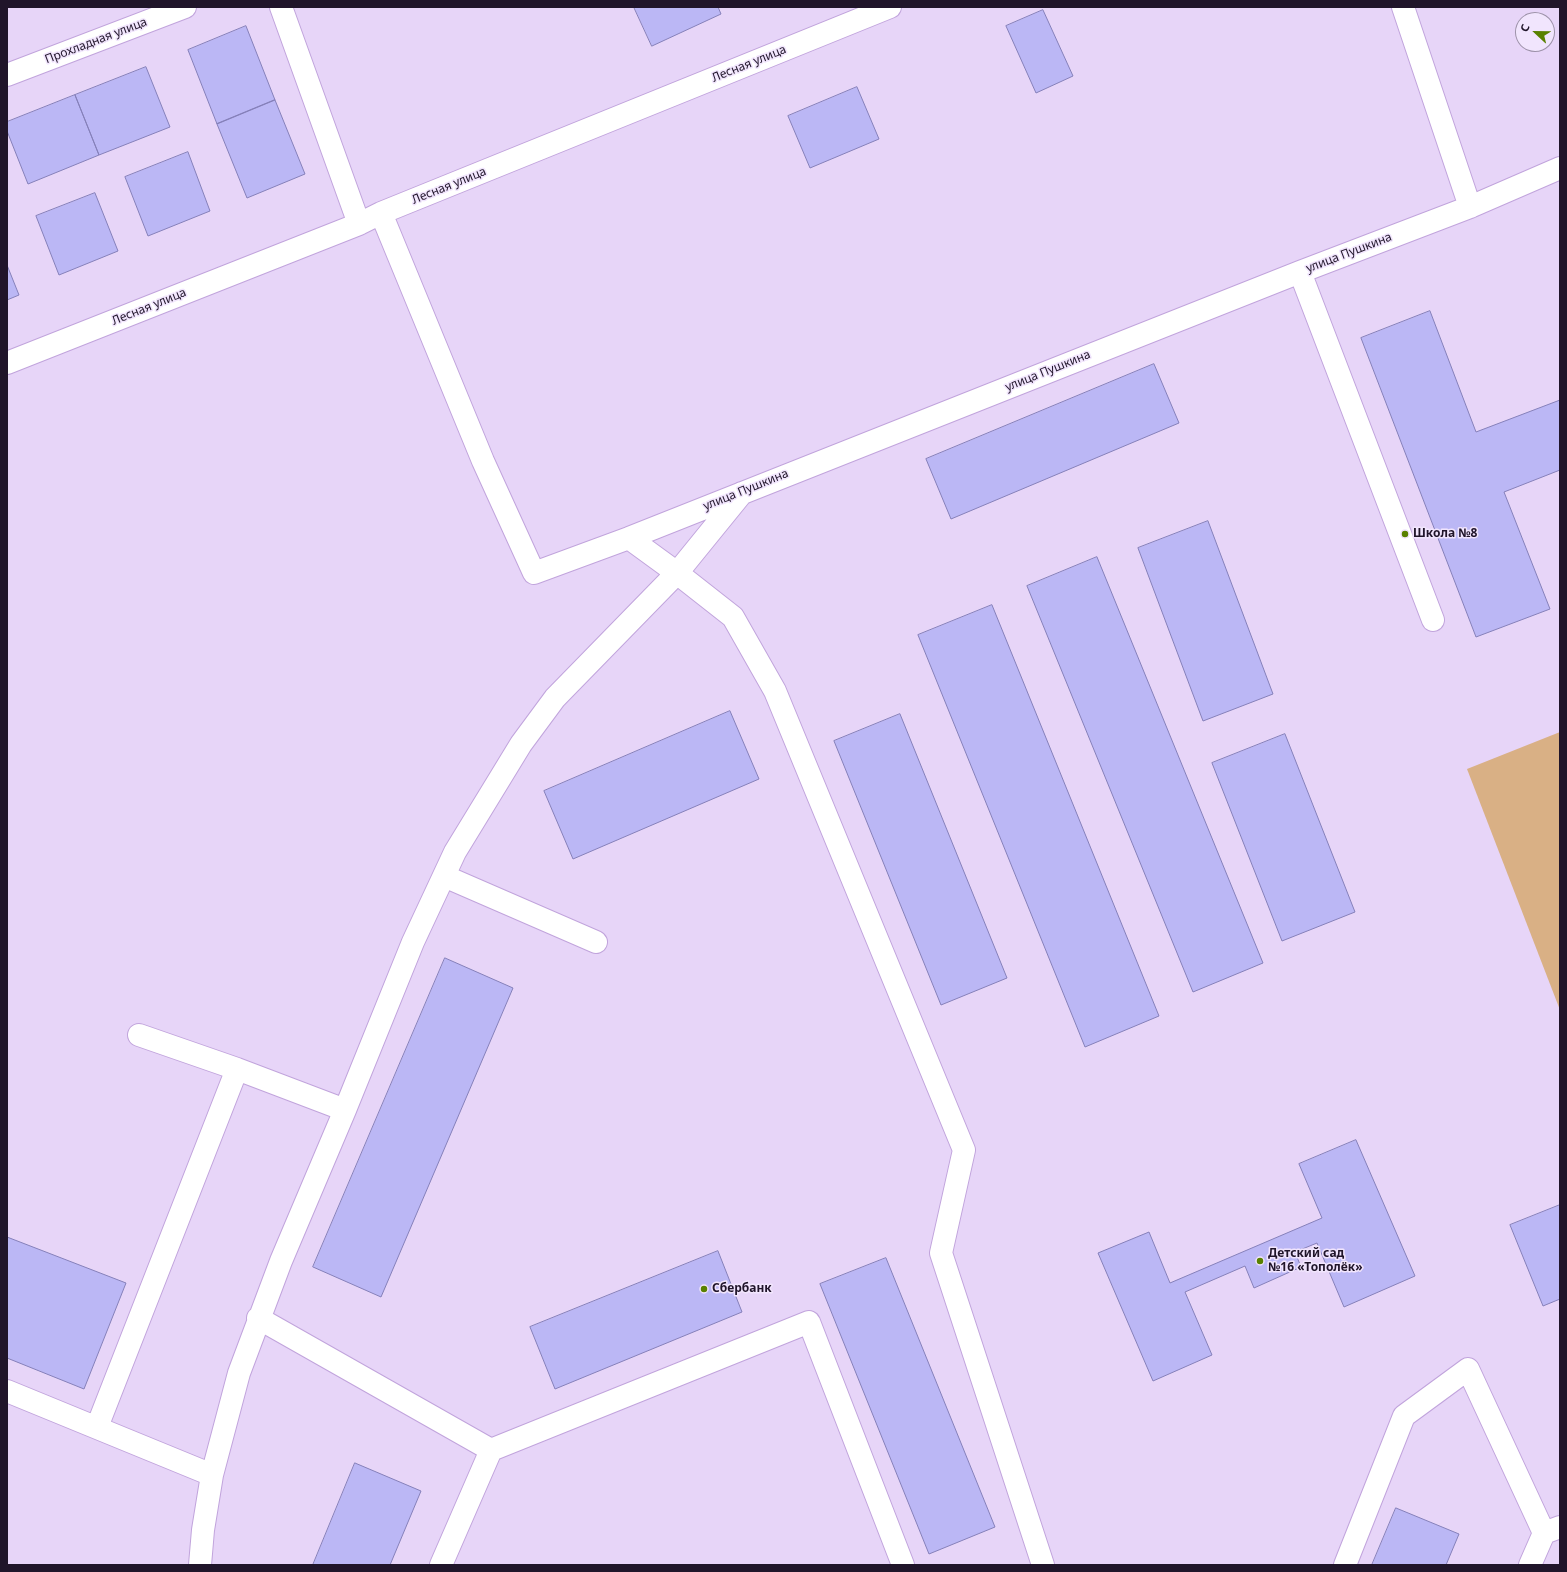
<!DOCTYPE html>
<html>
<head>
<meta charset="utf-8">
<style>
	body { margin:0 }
	#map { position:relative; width:1567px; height:1572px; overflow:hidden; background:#e7d5f8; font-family:"Noto Sans",sans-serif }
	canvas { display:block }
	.frame { position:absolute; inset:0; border:8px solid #20152a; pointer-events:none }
	.north { position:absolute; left:1515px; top:12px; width:40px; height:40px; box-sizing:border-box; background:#f1e5fd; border:1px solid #9d92a9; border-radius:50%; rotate:292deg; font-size:11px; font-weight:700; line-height:16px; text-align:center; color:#20152a }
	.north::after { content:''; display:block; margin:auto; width:14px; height:18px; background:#598100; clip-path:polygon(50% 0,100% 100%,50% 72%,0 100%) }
</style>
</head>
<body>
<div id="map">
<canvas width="1567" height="1572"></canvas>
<div class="frame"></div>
<div class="north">С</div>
</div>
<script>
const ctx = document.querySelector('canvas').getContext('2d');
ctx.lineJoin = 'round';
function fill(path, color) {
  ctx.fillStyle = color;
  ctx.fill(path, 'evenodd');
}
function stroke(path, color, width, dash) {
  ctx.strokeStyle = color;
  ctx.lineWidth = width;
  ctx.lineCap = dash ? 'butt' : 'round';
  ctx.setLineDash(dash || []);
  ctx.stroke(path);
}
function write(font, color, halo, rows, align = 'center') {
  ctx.font = font + ' "Noto Sans",sans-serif';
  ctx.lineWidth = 3;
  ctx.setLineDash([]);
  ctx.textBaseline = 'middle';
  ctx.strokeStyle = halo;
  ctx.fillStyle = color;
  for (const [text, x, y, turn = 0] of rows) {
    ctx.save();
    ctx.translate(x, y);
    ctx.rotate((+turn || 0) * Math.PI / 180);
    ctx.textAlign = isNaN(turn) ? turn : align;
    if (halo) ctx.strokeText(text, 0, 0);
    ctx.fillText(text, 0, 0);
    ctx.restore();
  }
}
const green = new Path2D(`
	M 1560,732 L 1560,1010 L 1467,769 Z`);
const building = new Path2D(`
	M 634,7 L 718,7 L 721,14 L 652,46 Z
	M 1043,10 L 1073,76 L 1036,93 L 1006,26 Z
	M 246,26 L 275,100 L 217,124 L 188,50 Z
	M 146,67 L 170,127 L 99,155 L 75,95 Z
	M 857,87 L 879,139 L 810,168 L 788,116 Z
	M 75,95 L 99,155 L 28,184 L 7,131 L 7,122 Z
	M 275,100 L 305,174 L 247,198 L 217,124 Z
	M 188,152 L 210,211 L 148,236 L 125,177 Z
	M 95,193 L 118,251 L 59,275 L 36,216 Z
	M 7,265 L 19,295 L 7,300 Z
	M 1430,311 L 1476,432 L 1560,400 L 1560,470 L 1504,492 L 1550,609 L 1476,637 L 1361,338 Z
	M 1154,364 L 1179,423 L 951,519 L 926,459 Z
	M 1208,521 L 1273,694 L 1203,721 L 1138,548 Z
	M 1097,557 L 1263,963 L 1193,992 L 1027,586 Z
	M 992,605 L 1159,1016 L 1085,1047 L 918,635 Z
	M 730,711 L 759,779 L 573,859 L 544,791 Z
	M 900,714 L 1007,978 L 941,1005 L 834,741 Z
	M 1285,734 L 1355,912 L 1282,941 L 1212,763 Z
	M 445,958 L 513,988 L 381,1297 L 313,1267 Z
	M 1356,1140 L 1415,1276 L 1344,1307 L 1317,1243 L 1295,1252 L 1301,1267 L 1254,1288 L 1245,1266 L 1185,1292 L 1212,1355 L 1153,1381 L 1098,1253 L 1149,1232 L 1170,1283 L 1322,1218 L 1299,1164 Z
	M 1560,1205 L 1560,1299 L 1543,1306 L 1510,1225 Z
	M 7,1237 L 126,1283 L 84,1389 L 7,1358 Z
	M 718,1251 L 742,1312 L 555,1389 L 530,1327 Z
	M 886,1258 L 995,1527 L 929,1554 L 820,1284 Z
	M 355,1463 L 421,1491 L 390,1565 L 313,1565 Z
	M 1396,1508 L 1459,1534 L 1446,1565 L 1372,1565 Z`);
const minor = new Path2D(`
	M 281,7 L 359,224
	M 1403,7 L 1470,207
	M 7,75 L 185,7
	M 381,213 L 483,461 L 534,573 L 629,538 L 1300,272 L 1470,207 L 1560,168
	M 1300,272 L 1433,620
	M 7,363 L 359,224 L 381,213 L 890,7
	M 629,538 L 677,573 L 733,617 L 775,691 L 964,1150 L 941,1253 L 1043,1565
	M 444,876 L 596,942
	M 139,1035 L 237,1069 L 345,1110
	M 258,1318 L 491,1450 L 441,1565
	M 7,1391 L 212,1475
	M 97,1427 L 237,1069
	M 491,1450 L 809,1322 L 903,1565
	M 200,1565 L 203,1530 L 212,1475 L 239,1373 L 281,1261 L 345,1110 L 413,942 L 455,852 L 521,744 L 555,698 L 677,573 L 742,493
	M 1345,1565 L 1404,1416 L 1468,1369 L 1544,1533
	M 1530,1565 L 1544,1533 L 1560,1527`);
const markers = [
	[1405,534,4,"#598100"],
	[1260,1261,4,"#598100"],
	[704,1289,4,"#598100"]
];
const streetNames = [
	["Прохладная улица",96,41,-21],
	["Лесная улица",749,64,-22],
	["Лесная улица",449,186,-22],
	["улица Пушкина",1349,253,-21],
	["Лесная улица",149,307,-22],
	["улица Пушкина",1048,371,-22],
	["улица Пушкина",746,490,-22]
];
const poiNames = [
	["Школа №8",1413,534],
	["Детский сад",1268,1254],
	["№16 «Тополёк»",1268,1268],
	["Сбербанк",712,1289]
];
fill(green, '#d9b085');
fill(building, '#bbb7f5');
stroke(building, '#8580b9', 1);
stroke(minor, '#c1a4dc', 24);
stroke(minor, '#fff', 22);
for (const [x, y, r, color] of markers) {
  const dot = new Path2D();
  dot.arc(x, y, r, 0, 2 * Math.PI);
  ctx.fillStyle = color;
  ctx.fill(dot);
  stroke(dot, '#f1e5fd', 1.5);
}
write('12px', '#20152a', '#f1e5fd', streetNames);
write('bold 12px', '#20152a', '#f1e5fd', poiNames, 'left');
</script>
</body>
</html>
